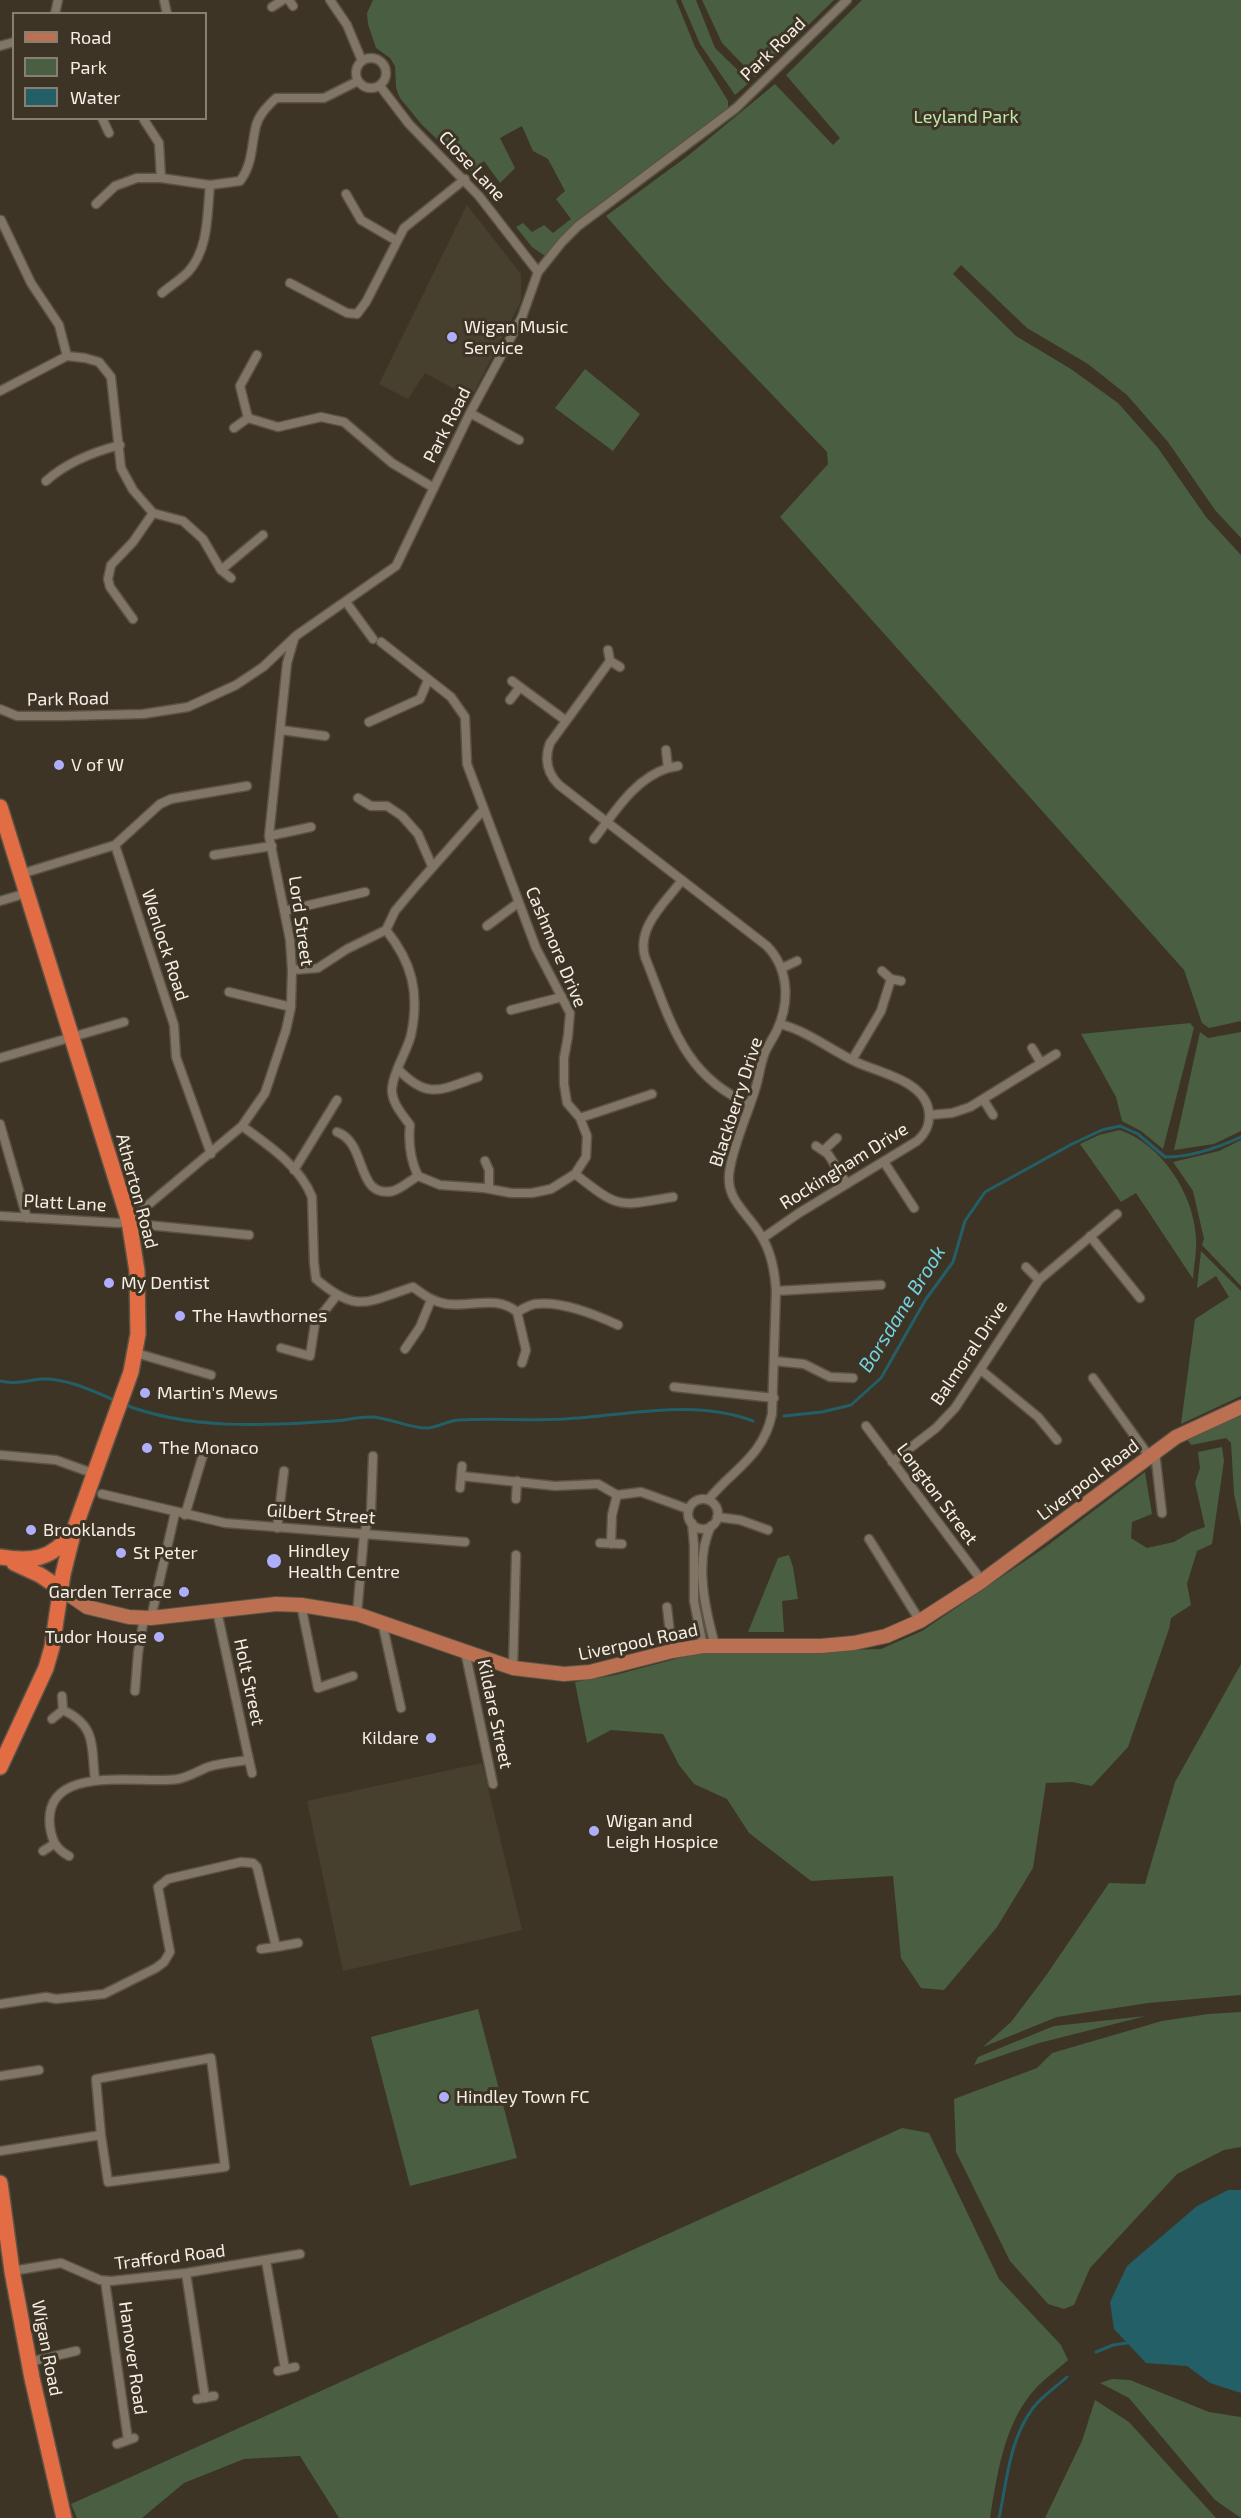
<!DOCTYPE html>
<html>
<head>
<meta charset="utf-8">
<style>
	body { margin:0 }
	#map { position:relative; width:1241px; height:2518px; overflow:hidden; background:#3d3425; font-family:"Exo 2",sans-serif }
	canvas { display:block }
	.legend { position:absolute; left:12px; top:12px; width:195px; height:108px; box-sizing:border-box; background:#3d3425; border:2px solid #877f72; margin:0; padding:8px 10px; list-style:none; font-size:18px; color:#f5efe6 }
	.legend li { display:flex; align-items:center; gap:12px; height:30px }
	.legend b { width:30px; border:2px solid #877f72 }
</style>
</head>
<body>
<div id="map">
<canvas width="1241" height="2518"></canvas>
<ul class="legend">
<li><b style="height:8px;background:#bb7051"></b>Road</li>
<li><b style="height:16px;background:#4a5e41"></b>Park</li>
<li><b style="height:16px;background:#235f67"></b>Water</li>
</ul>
</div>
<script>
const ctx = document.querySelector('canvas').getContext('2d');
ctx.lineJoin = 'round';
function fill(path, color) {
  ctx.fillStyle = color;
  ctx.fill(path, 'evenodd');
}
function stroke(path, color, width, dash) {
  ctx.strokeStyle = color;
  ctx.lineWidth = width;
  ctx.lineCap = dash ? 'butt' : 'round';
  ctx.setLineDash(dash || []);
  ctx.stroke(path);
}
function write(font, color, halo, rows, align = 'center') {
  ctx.font = font + ' "Exo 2",sans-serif';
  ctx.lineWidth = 6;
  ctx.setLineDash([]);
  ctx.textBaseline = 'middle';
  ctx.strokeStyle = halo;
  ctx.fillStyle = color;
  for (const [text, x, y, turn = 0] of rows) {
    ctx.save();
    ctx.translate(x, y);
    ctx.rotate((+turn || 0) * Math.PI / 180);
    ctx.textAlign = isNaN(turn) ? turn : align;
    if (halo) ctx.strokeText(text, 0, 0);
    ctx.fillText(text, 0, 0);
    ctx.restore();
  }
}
const education = new Path2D(`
	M 467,205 L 521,274 L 521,301 L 471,398 L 425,373 L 408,399 L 379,384 Z
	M 482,1763 L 522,1930 L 343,1971 L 307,1801 Z`);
const green = new Path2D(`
	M 373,0 L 676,0 L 695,47 L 728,101 L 728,108 C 698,133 667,156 636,178 C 603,202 571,224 545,256 L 532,247 L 516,227 L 523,223 L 532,232 L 544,225 L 553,233 L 571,219 L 556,199 L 565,191 L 548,159 L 533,151 L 522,126 L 500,138 L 515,168 L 500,183 L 484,161 L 471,171 L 422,125 L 400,98 L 396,88 L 395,66 L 390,58 L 376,48 L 368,24 L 367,13 Z
	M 681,0 L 696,0 L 715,48 L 750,82 L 735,95 L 700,44 Z
	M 702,0 L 834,0 L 755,77 L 722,43 Z
	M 862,0 L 1241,0 L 1241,538 L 1215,510 L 1168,442 L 1127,395 L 1088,364 L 1027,328 L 961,265 L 953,274 L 1016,336 L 1071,369 L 1118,403 L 1158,448 L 1206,517 L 1241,555 L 1241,1021 L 1209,1028 L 1202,1023 L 1184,970 L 780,517 L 828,464 L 827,452 L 665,283 L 606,216 L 689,155 L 775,84 L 833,145 L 840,138 L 786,75 Z
	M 585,369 L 640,414 L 613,451 L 555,408 Z
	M 1190,1023 L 1194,1028 L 1163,1149 L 1141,1131 L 1122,1121 L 1116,1097 L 1081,1034 Z
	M 1200,1032 L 1208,1038 L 1241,1032 L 1241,1131 L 1214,1144 L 1174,1150 Z
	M 1120,1130 C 1162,1145 1193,1193 1196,1237 C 1197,1250 1194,1265 1193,1279 L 1136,1193 L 1121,1202 L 1080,1144 L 1099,1135 Z
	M 1241,1140 L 1241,1286 L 1202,1245 L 1204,1239 L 1193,1191 L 1173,1162 L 1219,1151 Z
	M 1201,1251 L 1241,1291 L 1241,1396 L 1181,1424 L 1195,1319 L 1229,1297 L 1216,1276 L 1197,1288 Z
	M 1241,1414 L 1241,1526 L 1234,1494 L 1231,1443 L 1226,1438 L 1191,1445 L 1187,1439 L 1206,1428 Z
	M 1222,1447 L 1224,1461 L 1212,1544 L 1197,1551 L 1187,1584 L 1191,1605 L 1171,1618 L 1169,1629 L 1128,1747 L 1092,1786 L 1072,1782 L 1046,1783 L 1033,1868 L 997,1927 L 944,1990 L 921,1988 L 901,1958 L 893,1876 L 811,1881 L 749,1833 L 727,1799 L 694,1784 L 679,1765 L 663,1734 L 611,1730 L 587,1743 L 575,1682 L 615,1675 L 694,1654 L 881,1649 L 922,1631 L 1044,1548 L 1145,1472 L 1152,1514 L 1132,1522 L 1131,1538 L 1147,1548 L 1174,1542 L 1191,1532 L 1205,1527 L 1195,1483 L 1200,1468 L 1198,1452 Z
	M 789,1555 L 793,1567 L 798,1599 L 782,1601 L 784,1632 L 748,1632 L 778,1558 Z
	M 1241,1664 L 1241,1995 L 1148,2003 L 1057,2017 L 983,2047 L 1011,2022 L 1045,1977 L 1109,1883 L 1145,1884 L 1175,1782 Z
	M 478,2009 L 517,2158 L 410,2186 L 371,2037 Z
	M 1241,2012 L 1241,2147 L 1224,2150 L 1177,2174 L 1090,2268 L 1074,2305 L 1064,2309 L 1048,2304 L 1010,2261 L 956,2152 L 954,2099 L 1037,2068 L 1052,2053 L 1162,2021 L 1208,2014 Z
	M 1146,2016 L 1039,2043 L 974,2065 L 978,2057 L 1054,2026 Z
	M 902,2128 L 929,2133 L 999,2279 L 1061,2345 L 1068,2360 C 1056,2371 1040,2382 1030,2395 C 1003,2430 997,2476 990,2518 L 339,2518 L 300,2456 L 244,2459 L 184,2483 L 142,2518 L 77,2518 L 71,2504 Z
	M 1112,2379 L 1130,2380 L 1209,2412 L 1241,2417 L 1241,2518 L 1215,2500 L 1129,2398 L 1100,2383 Z
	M 1095,2400 L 1129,2422 L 1216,2518 L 1045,2518 L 1082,2441 Z`);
const water = new Path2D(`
	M 1228,2190 L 1241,2190 L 1241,2393 L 1210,2383 L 1187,2366 L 1146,2363 L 1114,2329 L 1110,2302 L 1127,2266 L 1197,2206 Z`);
const stream = new Path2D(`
	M 0,1381 C 14,1385 28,1380 42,1379 C 66,1378 93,1391 114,1400
	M 123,1404 C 188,1430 265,1426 334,1421 C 346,1420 358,1417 370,1417 C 390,1417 409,1429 428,1428 C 439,1427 449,1420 459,1420 C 494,1418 529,1421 564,1419 C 625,1416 693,1398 753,1421
	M 784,1416 L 822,1412 L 851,1405 L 881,1378 L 926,1299 L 953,1262 L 965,1221 L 985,1192 L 1072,1144 L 1102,1130 L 1120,1126 L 1138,1134 L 1165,1157 C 1192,1157 1217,1148 1241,1137
	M 1096,2352 L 1113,2345 L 1127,2343
	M 999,2518 C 1007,2481 1009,2440 1033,2408 C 1042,2396 1056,2387 1067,2377`);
const street = new Path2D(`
	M 164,0 L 167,14
	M 289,0 L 293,6
	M 330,0 L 347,25 L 362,61
	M 272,7 L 283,0
	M 55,14 L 58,0
	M 0,46 L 14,42
	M356 73a15 15 0 1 1 30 0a15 15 0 1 1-30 0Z
	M 380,86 L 409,124 L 479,196 L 538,272
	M 102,118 L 109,133
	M 144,120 L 159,143 L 161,178
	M 346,194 L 361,220 L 397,241
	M 96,204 L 115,186 L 137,178 L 161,178 L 210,185 L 240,181 C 253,164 251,146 256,126 C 259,114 268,106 276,98 L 324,98 L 358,81
	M 1,220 L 31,283 L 59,325 L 67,356
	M 290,283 L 347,313 L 357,314 L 366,302 L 404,228 L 465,179
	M 162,293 C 170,286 180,280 188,272 C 209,249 207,214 210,185
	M 257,355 L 240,386 L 248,418 L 278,427 L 321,417 L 344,422 L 392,463 L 434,488
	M 0,391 L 67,356 L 85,358 L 99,362 L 111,377 L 121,468 L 133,490 L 153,513 L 183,521 L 203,539 L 221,570
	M 470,413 L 519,440
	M 234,428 L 248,418
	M 46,481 C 67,462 93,452 120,445
	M 231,578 L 221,570 L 263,535
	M 346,602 L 373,639
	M 133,619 L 110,587 L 108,579 L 111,565 L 133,542 L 153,513
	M 381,642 L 451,697 L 465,717 L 467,764 L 536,948 L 570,1013 L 568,1036 L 564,1058 L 564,1084 L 567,1103 L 580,1118 L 587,1136 L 586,1157 L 575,1174 L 551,1189 L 532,1193 L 511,1193 L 484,1188 L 440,1185 L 418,1176
	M 608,650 L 610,661 L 620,667
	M 610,661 L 550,743 C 544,759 547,773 559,785 L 767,946 C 789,969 790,1002 777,1030 C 773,1039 767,1046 764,1055 C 760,1066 759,1078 755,1090 C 747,1116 735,1141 730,1168 C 723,1201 750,1213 763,1239 C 772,1255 775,1273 776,1291 L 772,1414 C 763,1457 733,1469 708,1500
	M 512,681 L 520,687
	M 510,700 L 520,687 L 565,720
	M 0,709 L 17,716 L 64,716 L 143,714 L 188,707 L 236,685 L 263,667 L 297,635 L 396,566 L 470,413 L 522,317 L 538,272 L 562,242 L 578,226 L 736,108 L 847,0
	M 369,722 L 420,699 L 428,680
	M 281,730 L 325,736
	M 666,750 L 668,768 L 678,766
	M 358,798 L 371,806 L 387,806 L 402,816 L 418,834 L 432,866
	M 269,836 L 311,827
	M 594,839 C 615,812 634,779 668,768
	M 115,845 L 174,1025 L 176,1057 L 211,1154
	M 214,855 L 272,846
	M 21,874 L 115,845 L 160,804 L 171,799 L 247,786
	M 682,880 C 666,902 636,927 645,957 C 670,1019 683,1077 750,1104
	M 0,901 L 27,893
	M 284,911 L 365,892
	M 487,926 L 518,903
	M 386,930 C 412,962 420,993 411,1035 C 407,1052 394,1069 392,1088 C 391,1102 402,1114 410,1125 C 408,1144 410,1159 418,1176
	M 782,968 L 797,961
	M 292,970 L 318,968 L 347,949 L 386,930 L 395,911 L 416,886 L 484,809
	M 882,971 L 891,979 L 901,981
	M 229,992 L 291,1007
	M 511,1010 L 562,997
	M 1032,1048 L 1041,1063
	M 0,1058 L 124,1022
	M 852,1060 L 881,1011 L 891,979
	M 398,1069 C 428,1101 442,1089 478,1077
	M 983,1099 L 993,1115
	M 929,1115 L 952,1113 L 970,1107 L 1056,1054
	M 580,1118 L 652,1094
	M 0,1124 L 27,1218
	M 242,1126 C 268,1145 300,1166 312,1197 L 314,1263 L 316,1279 C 357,1314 366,1302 413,1287 C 424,1295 433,1302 447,1304 C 472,1307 497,1295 517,1312 C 523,1309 529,1305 535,1304 C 562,1301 594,1314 618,1325
	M 337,1132 C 368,1143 355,1199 393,1191 C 401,1189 411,1180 418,1176
	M 816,1146 L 828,1154 L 847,1184
	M 824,1150 L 837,1138
	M 485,1161 L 489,1170 L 489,1189
	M 884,1162 L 914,1208
	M 294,1170 L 337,1100
	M 575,1174 C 621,1210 617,1206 673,1197
	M 0,1216 L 119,1223 L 129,1221 L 137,1224 L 249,1235
	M 129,1221 L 242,1126 L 265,1093 L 286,1030 L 291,1007 L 292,970 L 290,940 L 269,836 L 287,663 L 294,639
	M 1090,1236 L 1140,1298
	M 763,1238 L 799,1213 L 917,1141 C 926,1133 930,1125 929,1113 C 926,1080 878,1073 854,1061 C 828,1048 807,1031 780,1024
	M 1026,1267 L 1039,1280
	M 776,1291 L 881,1285
	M 517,1312 L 526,1350 L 522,1363
	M 281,1348 L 310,1356 L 315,1323 L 337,1295
	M 405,1349 L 420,1327 L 431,1300
	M 136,1353 L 211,1375
	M 774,1361 L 804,1364 L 830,1377 L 853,1378
	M 981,1370 L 1038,1417 L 1057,1440
	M 1093,1378 L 1149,1456
	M 674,1387 L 774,1398
	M 866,1426 L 982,1581
	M 1155,1452 L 1162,1513
	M 0,1455 L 56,1460 L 95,1474
	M 892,1462 L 936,1428 L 955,1408 L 1039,1280 L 1117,1214
	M 461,1476 L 555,1486 L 598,1484 L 617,1495 L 641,1492 L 688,1509
	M 460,1488 L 462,1466
	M 102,1494 L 225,1523 L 465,1542
	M 516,1499 L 517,1481
	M688 1514a15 15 0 1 1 30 0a15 15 0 1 1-30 0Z
	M 185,1515 L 206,1445
	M 717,1517 L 740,1520 L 768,1530
	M 692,1523 L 694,1545 L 694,1601 L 703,1646
	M 711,1526 C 694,1561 705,1609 715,1645
	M 277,1528 L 284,1471
	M 869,1539 L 920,1621
	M 600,1543 L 622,1544
	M 611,1544 L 612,1515 L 617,1495
	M 301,1605 L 318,1688 L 353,1676
	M 667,1607 L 672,1651
	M 357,1614 L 364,1534 L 371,1511 L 373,1456
	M 151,1618 L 175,1513
	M 382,1622 L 401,1708
	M 465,1651 L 493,1784
	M 513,1668 L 516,1555
	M 135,1691 L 138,1653 L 144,1618
	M 63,1710 C 97,1726 91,1746 95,1780
	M 52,1719 L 63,1710 L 62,1696
	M 249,1760 L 252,1773
	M 43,1851 L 54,1844
	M 69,1856 C 56,1849 52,1841 50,1827 C 42,1761 142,1785 178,1779 C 189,1777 198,1771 208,1767 C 221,1763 235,1762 249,1760 L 217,1611
	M 261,1949 L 276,1947
	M 0,2004 L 46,1997 L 56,1999 L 104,1994 L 156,1968 L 164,1962 L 170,1952 L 158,1887 L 168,1879 L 241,1862 L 253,1863 L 257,1867 L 276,1947 L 298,1943
	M 211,2058 L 225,2167 L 108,2182 L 101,2135 L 96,2079 Z
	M 0,2076 L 39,2070
	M 0,2151 L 101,2135
	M 266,2261 L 285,2369
	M 12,2271 L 61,2263 L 100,2280 L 111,2281 L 186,2273 L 300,2254
	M 186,2273 L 205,2398
	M 105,2281 L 128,2440
	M 29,2362 L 76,2351
	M 278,2371 L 295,2367
	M 197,2399 L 214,2396
	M 117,2444 L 134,2438`);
const primary = new Path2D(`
	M 61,1589 L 87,1607 L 129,1617 L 151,1618 L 276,1604 L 301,1605 L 357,1614 L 513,1668 L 564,1674 L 590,1672 L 672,1651 L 703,1646 L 821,1646 L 854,1643 L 886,1636 L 920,1621 L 982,1581 L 1176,1437 L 1241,1407`);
const highway = new Path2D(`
	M 0,807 L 129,1221 L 137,1271 L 138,1334 L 131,1372 L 74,1530 L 63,1574 L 52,1647 L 46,1668 L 0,1767
	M 0,1557 C 32,1562 51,1560 72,1533
	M 14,1563 L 40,1575 L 61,1589
	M 0,2183 L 12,2271 L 32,2378 L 64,2518`);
const markers = [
	[452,337,6,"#aeaefb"],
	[59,765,6,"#aeaefb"],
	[109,1283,6,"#aeaefb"],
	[180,1316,6,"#aeaefb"],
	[145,1393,6,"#aeaefb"],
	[147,1448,6,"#aeaefb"],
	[31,1530,6,"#aeaefb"],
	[121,1553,6,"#aeaefb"],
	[274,1561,8,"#aeaefb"],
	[184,1592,6,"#aeaefb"],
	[159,1637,6,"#aeaefb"],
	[431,1738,6,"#aeaefb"],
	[594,1831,6,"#aeaefb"],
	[444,2097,6,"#aeaefb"]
];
const streetNames = [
	["Park Road",773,49,-44],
	["Close Lane",472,166,47],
	["Park Road",447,425,-63],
	["Park Road",68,699,-1],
	["Lord Street",301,921,82],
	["Wenlock Road",165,945,72],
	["Cashmore Drive",556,947,67],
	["Blackberry Drive",736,1102,-72],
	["Rockingham Drive",844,1166,-32],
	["Atherton Road",137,1191,75],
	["Platt Lane",65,1203,3],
	["Balmoral Drive",969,1353,-56],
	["Liverpool Road",1088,1480,-37],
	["Longton Street",937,1494,53],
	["Gilbert Street",321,1514,4],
	["Liverpool Road",638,1642,-12],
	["Holt Street",249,1682,78],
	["Kildare Street",495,1714,78],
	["Trafford Road",170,2257,-7],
	["Wigan Road",47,2348,79],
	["Hanover Road",133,2358,82]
];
const parkNames = [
	["Leyland Park",966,117]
];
const poiNames = [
	["Wigan Music",464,327],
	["Service",464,348],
	["V of W",71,765],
	["My Dentist",121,1283],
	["The Hawthornes",192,1316],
	["Martin's Mews",157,1393],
	["The Monaco",159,1448],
	["Brooklands",43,1530],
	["Hindley",288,1551],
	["Health Centre",288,1572],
	["St Peter",133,1553],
	["Garden Terrace",172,1592,"right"],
	["Tudor House",147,1637,"right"],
	["Kildare",419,1738,"right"],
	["Wigan and",606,1821],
	["Leigh Hospice",606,1842],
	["Hindley Town FC",456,2097]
];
const waterNames = [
	["Borsdane Brook",902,1309,-58]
];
fill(education, '#48402f');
fill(green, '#4a5e41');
fill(water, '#235f67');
stroke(stream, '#235f67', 3);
stroke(street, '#5a5346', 11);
stroke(primary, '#5a5346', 16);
stroke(highway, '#5a5346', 18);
stroke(street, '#817666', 8);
stroke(primary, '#bb7051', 14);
stroke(highway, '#e26c43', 15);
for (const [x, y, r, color] of markers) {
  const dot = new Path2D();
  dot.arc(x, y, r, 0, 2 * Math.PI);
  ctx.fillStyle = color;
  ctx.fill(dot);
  stroke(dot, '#3d3425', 2);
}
write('18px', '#f5efe6', '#3d3425', streetNames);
write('18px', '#c1ebae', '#3d3425', parkNames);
write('18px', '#f5efe6', '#3d3425', poiNames, 'left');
write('italic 20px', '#74d3e0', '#3d3425', waterNames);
</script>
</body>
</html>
